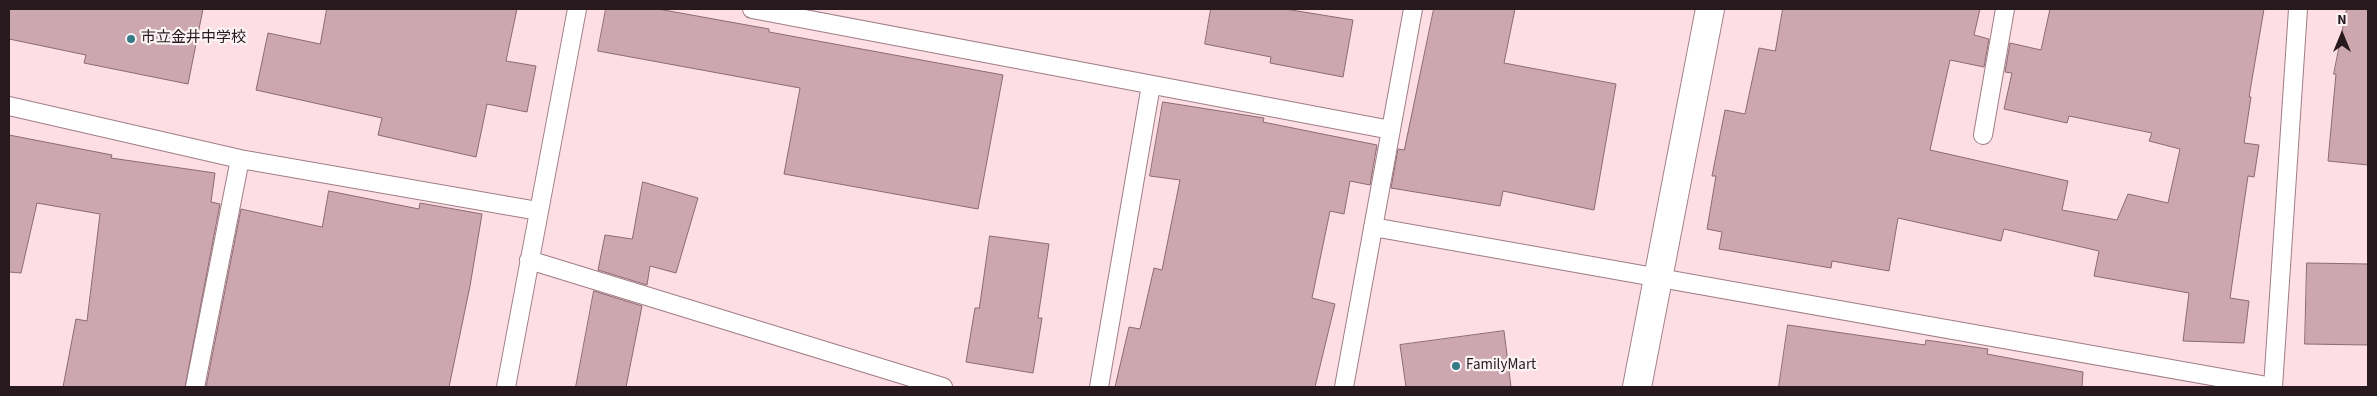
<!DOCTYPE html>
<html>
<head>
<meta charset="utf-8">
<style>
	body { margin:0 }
	#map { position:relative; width:2377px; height:396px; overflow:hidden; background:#fddee5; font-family:"Source Sans 3",sans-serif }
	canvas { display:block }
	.frame { position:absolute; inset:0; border:10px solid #27191d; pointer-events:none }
	.north { position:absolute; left:2317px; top:10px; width:50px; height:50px; -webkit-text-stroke:4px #faf2f4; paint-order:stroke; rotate:0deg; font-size:14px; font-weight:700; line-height:20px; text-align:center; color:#27191d }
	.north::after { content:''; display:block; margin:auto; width:18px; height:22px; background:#27191d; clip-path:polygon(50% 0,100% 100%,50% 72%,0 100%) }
</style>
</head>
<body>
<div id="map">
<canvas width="2377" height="396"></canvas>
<div class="frame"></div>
<div class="north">N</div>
</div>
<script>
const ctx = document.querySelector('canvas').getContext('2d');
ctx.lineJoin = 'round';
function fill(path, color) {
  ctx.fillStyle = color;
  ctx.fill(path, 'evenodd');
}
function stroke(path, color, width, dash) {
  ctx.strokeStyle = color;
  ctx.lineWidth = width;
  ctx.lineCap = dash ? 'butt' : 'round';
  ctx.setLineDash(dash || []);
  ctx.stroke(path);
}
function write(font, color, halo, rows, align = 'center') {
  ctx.font = font + ' "Source Sans 3","Noto Sans JP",sans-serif';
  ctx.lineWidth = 4.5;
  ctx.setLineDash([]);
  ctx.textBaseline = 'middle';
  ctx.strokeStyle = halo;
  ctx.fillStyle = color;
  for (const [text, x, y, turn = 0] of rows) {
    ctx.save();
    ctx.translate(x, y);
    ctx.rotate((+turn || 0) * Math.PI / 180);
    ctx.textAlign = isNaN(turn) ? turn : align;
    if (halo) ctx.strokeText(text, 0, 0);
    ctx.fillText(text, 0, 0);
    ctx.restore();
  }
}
const building = new Path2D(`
	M 9,9 L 203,9 L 188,84 L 84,63 L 86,55 L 9,39 Z
	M 327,9 L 517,9 L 506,61 L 536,66 L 527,112 L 487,104 L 476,157 L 378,135 L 382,118 L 256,90 L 268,33 L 320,44 Z
	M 606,9 L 658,9 L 769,29 L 769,32 L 1003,75 L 978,209 L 784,174 L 800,88 L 598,51 Z
	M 1211,9 L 1285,9 L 1353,20 L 1343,77 L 1270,63 L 1271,57 L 1205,44 Z
	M 1434,9 L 1515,9 L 1504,63 L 1616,84 L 1594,210 L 1503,191 L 1500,206 L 1391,188 L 1398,149 L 1404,150 Z
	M 1783,9 L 1980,9 L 1974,35 L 1989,39 L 1984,67 L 1950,60 L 1930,150 L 2068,181 L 2062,210 L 2117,220 L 2128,194 L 2168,203 L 2180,149 L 2149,141 L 2152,133 L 2069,116 L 2067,123 L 2004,109 L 2012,73 L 2005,72 L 2010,43 L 2041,50 L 2050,9 L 2264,9 L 2249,97 L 2251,97 L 2244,143 L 2259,145 L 2254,177 L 2248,176 L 2230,298 L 2249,301 L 2244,343 L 2183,341 L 2189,293 L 2094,276 L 2099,251 L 2004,229 L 2001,241 L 1898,218 L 1889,271 L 1832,261 L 1831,268 L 1719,249 L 1722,232 L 1707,229 L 1716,176 L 1712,176 L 1725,110 L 1745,114 L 1759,48 L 1775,51 Z
	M 2347,9 L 2368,9 L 2368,165 L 2328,161 L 2336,74 L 2334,74 Z
	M 1163,102 L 1264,118 L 1263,122 L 1377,145 L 1370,185 L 1350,181 L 1344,214 L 1330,211 L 1312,298 L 1335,304 L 1315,387 L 1115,387 L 1129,327 L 1140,329 L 1154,268 L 1162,270 L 1180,180 L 1150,176 Z
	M 9,135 L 112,155 L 111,158 L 215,173 L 211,202 L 220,204 L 185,387 L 63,387 L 76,319 L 87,321 L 100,214 L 37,203 L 21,273 L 9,272 Z
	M 643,182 L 698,198 L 676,273 L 650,266 L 647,285 L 598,270 L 605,235 L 632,239 Z
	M 329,191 L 419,209 L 420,203 L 482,214 L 470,286 L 449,387 L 206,387 L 241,209 L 322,227 Z
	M 990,236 L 1049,244 L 1038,318 L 1042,318 L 1033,373 L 966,362 L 975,308 L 979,308 Z
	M 2307,263 L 2368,264 L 2368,345 L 2305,344 Z
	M 594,291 L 642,306 L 626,387 L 576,387 Z
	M 1788,325 L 1925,345 L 1926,340 L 1988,349 L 1987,354 L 2083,372 L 2082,387 L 1779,387 Z
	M 1504,331 L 1511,387 L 1406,387 L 1400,345 Z`);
const lane = new Path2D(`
	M 752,9 L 1391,130
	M 9,106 L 240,159 L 538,211
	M 1983,135 L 2005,9
	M 1373,227 L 2273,387
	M 529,260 L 943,387
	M 195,387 L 240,159
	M 506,387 L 577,9
	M 1099,387 L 1151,85
	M 1344,387 L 1413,9
	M 2273,387 L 2298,9`);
const street = new Path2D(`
	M 1637,387 L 1710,9`);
const markers = [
	[131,39,5,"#357a87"],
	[1456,366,5,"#357a87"]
];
const poiNames = [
	["市立金井中学校",141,39],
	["FamilyMart",1466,366]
];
fill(building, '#cca7b0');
stroke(building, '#8c6a73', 1);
stroke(lane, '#a17e87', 20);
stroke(street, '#a17e87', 30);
stroke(lane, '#fff', 18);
stroke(street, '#fff', 28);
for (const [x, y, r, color] of markers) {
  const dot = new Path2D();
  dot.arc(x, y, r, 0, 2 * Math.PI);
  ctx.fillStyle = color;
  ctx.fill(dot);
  stroke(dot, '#faf2f4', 2);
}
write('15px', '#27191d', '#faf2f4', poiNames, 'left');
</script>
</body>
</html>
